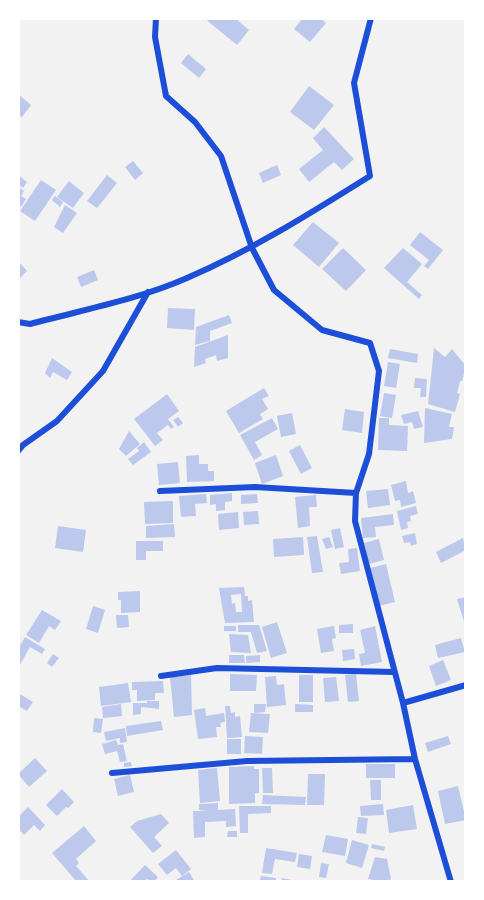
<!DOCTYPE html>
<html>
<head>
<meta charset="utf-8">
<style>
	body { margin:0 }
	#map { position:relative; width:484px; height:900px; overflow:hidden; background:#f2f2f2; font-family:"Roboto Condensed",sans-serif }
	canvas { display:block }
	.frame { position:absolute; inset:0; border:20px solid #fff; pointer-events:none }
</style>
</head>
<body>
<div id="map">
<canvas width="484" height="900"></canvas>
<div class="frame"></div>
</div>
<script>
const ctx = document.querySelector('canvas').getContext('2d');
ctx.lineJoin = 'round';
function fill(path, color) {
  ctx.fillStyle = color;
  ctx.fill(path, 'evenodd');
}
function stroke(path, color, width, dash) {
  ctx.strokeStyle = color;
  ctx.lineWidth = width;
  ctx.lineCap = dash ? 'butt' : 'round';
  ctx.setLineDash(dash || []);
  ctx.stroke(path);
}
const building = new Path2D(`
	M 204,18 L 235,18 L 249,30 L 237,45 Z
	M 303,18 L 320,18 L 326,23 L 310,42 L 294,29 Z
	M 188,54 L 206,69 L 199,78 L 181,63 Z
	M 309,86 L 334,105 L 314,130 L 290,112 Z
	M 18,94 L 31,105 L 22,117 L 18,114 Z
	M 324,127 L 354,159 L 342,170 L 334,162 L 309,182 L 299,169 L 323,150 L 313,138 Z
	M 133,161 L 143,173 L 135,180 L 125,167 Z
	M 277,165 L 281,175 L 263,183 L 259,173 Z
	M 18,175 L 27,182 L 23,188 L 18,184 Z
	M 107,175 L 117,183 L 97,208 L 87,201 Z
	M 41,180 L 56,190 L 35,221 L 20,211 Z
	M 69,181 L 84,193 L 73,208 L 57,197 Z
	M 18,187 L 24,191 L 21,196 L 26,199 L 21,207 L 18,204 Z
	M 55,196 L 63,202 L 60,207 L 52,200 Z
	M 65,205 L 77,213 L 63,233 L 54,227 Z
	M 313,222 L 339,243 L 319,267 L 293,245 Z
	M 420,232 L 443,250 L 428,269 L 424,266 L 429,260 L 410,245 Z
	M 343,248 L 366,270 L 346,291 L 322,269 Z
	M 403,248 L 422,264 L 407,282 L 422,295 L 419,299 L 384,268 Z
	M 18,261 L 27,271 L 18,280 Z
	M 94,270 L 98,280 L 81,287 L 77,277 Z
	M 168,308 L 195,309 L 194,330 L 167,328 Z
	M 229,315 L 232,323 L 210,331 L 210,341 L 195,345 L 196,327 Z
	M 228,335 L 228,358 L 217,361 L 216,355 L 205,359 L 206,363 L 194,367 L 195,347 Z
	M 434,348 L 445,357 L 452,349 L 466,366 L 462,381 L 460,381 L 457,393 L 460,394 L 455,412 L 428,404 Z
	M 390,349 L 418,354 L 417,363 L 388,358 Z
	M 52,358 L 72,372 L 67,380 L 53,372 L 50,378 L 45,373 Z
	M 388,362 L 400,364 L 396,388 L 384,386 Z
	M 415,378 L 427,379 L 426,397 L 420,397 L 421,388 L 414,388 Z
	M 264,388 L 269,396 L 262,399 L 268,409 L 260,414 L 263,419 L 239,433 L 226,411 Z
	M 384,393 L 396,395 L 392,418 L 380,416 Z
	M 167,394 L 179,411 L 168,419 L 174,427 L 171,429 L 168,425 L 157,433 L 163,440 L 155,446 L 134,419 Z
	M 425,408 L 452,414 L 449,427 L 454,427 L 452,439 L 424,443 Z
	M 345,409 L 364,412 L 362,433 L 342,430 Z
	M 418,411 L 423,427 L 414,429 L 412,422 L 404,424 L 401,415 Z
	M 292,413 L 296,434 L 281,437 L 277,416 Z
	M 178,417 L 183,423 L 178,427 L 173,420 Z
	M 272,418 L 278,429 L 255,442 L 262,455 L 254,460 L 240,435 Z
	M 379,418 L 389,418 L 389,425 L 408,426 L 407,451 L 378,450 Z
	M 129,431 L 140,444 L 126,456 L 119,449 Z
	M 144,442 L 151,452 L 133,465 L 128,459 L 139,451 L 137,448 Z
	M 300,445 L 312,468 L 301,474 L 289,451 Z
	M 199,455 L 199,464 L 208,464 L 208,471 L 214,471 L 214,481 L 187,482 L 186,456 Z
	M 276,455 L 283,476 L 262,484 L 255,463 Z
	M 178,462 L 180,483 L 159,485 L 157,464 Z
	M 406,481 L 408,493 L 413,491 L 416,503 L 401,507 L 400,500 L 395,501 L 391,485 Z
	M 388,489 L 390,505 L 368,508 L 366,491 Z
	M 232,493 L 232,501 L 225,502 L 225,510 L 216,511 L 216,504 L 210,505 L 210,495 Z
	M 206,494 L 207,503 L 195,504 L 196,516 L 181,517 L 179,496 Z
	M 257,494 L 258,503 L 241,504 L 241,495 Z
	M 316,495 L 317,507 L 309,507 L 310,526 L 298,528 L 295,497 Z
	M 173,501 L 173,523 L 145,524 L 144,502 Z
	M 416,506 L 418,514 L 410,516 L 411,521 L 407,522 L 408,528 L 401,530 L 397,511 Z
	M 258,511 L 259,524 L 244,525 L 243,512 Z
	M 238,512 L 239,528 L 219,530 L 218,514 Z
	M 393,514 L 394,525 L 375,527 L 376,537 L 363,538 L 361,518 Z
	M 174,524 L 175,537 L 146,538 L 146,526 Z
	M 58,526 L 86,530 L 83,552 L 55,548 Z
	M 340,528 L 344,547 L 335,549 L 331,530 Z
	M 415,533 L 417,544 L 411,546 L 410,542 L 404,543 L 402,536 Z
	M 317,536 L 323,572 L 312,573 L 307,537 Z
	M 303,537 L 304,555 L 274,557 L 273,539 Z
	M 329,537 L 333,547 L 326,549 L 322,539 Z
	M 463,538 L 466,550 L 441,563 L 436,552 Z
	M 379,539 L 384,560 L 369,564 L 364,543 Z
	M 136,541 L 163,541 L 163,551 L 146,551 L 146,560 L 136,560 Z
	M 357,548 L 360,571 L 341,574 L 339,563 L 349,562 L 348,549 Z
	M 386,564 L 395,602 L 379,606 L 370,568 Z
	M 244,587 L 245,596 L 248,596 L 248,601 L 252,600 L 254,622 L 225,623 L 219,588 ZM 241,594 L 242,612 L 236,612 L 235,603 L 232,604 L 231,595 Z
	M 140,591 L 140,612 L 121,613 L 121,600 L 118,600 L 118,592 Z
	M 466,597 L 466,625 L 465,625 L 457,599 Z
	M 93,606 L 105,610 L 98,633 L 86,629 Z
	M 42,610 L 61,621 L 55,630 L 49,626 L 39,643 L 26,635 Z
	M 116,615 L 128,615 L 129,627 L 117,628 Z
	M 277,622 L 287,653 L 271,658 L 262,627 Z
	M 353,624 L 353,633 L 339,633 L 339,625 Z
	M 238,625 L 259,625 L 267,651 L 257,653 L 251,632 L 238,632 Z
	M 224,626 L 236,626 L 236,631 L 224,631 Z
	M 334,626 L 336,638 L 332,639 L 334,651 L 321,653 L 317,629 Z
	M 375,626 L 382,662 L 361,666 L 359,654 L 365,653 L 360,630 Z
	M 229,634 L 248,635 L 251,653 L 231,652 Z
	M 25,637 L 45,649 L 42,654 L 30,647 L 18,668 L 18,649 Z
	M 461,638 L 465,652 L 438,658 L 435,645 Z
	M 354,649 L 355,659 L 343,661 L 342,650 Z
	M 53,654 L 59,658 L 52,667 L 47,663 Z
	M 229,655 L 244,655 L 245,663 L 229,663 Z
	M 260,655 L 260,662 L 246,663 L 246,656 Z
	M 443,660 L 451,680 L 436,686 L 429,666 Z
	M 230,674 L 257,675 L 256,691 L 230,691 Z
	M 356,674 L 359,701 L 348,702 L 345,675 Z
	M 191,675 L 192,715 L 174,717 L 170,677 Z
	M 299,675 L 313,675 L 313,702 L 299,702 Z
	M 276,676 L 277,685 L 284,684 L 286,705 L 267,707 L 265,677 Z
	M 336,677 L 339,701 L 325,702 L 323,678 Z
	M 163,681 L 164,693 L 155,693 L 155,700 L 137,701 L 137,690 L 132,690 L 132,682 Z
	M 128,683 L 131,702 L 101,706 L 99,687 Z
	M 18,693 L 33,702 L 27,711 L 18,706 Z
	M 147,701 L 159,701 L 159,709 L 141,707 L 141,714 L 133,715 L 133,703 L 147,703 Z
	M 121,704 L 122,716 L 103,718 L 102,707 Z
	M 254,704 L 266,704 L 265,712 L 254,713 Z
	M 295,704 L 313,705 L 313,712 L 295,712 Z
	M 225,706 L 230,706 L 231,713 L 235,712 L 235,717 L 240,716 L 242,737 L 227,738 Z
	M 205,708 L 206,716 L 224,713 L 225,722 L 220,723 L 221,727 L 216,727 L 217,737 L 198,739 L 194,710 Z
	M 251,713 L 270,714 L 268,733 L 249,732 Z
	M 94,718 L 103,719 L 101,733 L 93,732 Z
	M 161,721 L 163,730 L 127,736 L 126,726 Z
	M 125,728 L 127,742 L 120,743 L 120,738 L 106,741 L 104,732 Z
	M 245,736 L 263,737 L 262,754 L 244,753 Z
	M 448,736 L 451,744 L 428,752 L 425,743 Z
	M 227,739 L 241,739 L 241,754 L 227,754 Z
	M 116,740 L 118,745 L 123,744 L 127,761 L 120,762 L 117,751 L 105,754 L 102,744 Z
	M 35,758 L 47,771 L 29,787 L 18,774 Z
	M 131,762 L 132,766 L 124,767 L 124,763 Z
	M 366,764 L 395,764 L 395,778 L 366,778 Z
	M 254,766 L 254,769 L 259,769 L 259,793 L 255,793 L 255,803 L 229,804 L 229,767 Z
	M 217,768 L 220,801 L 200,803 L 198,770 Z
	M 262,768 L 272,768 L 273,793 L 263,793 Z
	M 308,774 L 325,774 L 324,805 L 307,805 Z
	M 130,775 L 134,792 L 118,796 L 114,779 Z
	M 370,780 L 381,780 L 381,800 L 371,800 Z
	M 458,786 L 466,820 L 445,824 L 438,791 Z
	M 62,789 L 74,802 L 68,808 L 66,807 L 57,816 L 46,805 Z
	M 263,795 L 306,797 L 305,805 L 262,804 Z
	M 218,803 L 218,810 L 235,809 L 236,826 L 226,827 L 226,821 L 205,822 L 205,837 L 194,838 L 193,811 L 206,811 L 199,810 L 199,804 Z
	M 383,804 L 384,815 L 361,816 L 360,806 Z
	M 413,805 L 417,829 L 389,833 L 386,810 Z
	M 239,806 L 271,806 L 271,813 L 248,814 L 248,833 L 240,833 Z
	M 28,807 L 45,825 L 40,831 L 34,825 L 24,835 L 18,828 L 18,817 Z
	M 161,814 L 169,823 L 154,837 L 162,846 L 153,853 L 130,827 L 137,821 Z
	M 358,817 L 368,818 L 366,834 L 356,833 Z
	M 84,826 L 96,841 L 76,859 L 79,863 L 76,866 L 90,882 L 77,882 L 52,853 Z
	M 228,831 L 237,831 L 237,837 L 227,837 Z
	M 326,835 L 348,839 L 345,856 L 322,852 Z
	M 352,840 L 369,845 L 362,868 L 346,863 Z
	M 372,844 L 385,847 L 384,851 L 371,848 Z
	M 266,848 L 297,853 L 295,862 L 275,859 L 272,874 L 262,873 Z
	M 176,850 L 191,869 L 182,876 L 176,868 L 167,875 L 158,864 Z
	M 299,854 L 312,856 L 310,869 L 297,867 Z
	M 375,857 L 387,859 L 391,879 L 387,882 L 368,879 Z
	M 321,863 L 329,864 L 326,878 L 319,877 Z
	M 145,865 L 158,877 L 154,882 L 147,879 L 144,882 L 129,882 Z
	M 189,872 L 195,882 L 178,882 L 176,880 Z
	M 261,876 L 276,878 L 276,882 L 259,882 Z
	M 282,878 L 297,881 L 296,882 L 281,882 Z`);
const minor = new Path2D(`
	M 156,18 L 155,37 L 166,96 L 195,122 L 221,156 L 252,248 L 274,290 L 322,330 L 370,343 L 379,371 L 369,454 L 356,493 L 355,521 L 403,703 L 415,759 L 451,882
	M 18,322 L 30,324 C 82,310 137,300 187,278 C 252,250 311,213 370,176 L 354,83 L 371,18
	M 18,451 L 23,445 L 57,421 L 103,371 L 148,292
	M 160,491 L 255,487 L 356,493
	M 161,676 L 217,668 L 394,672
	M 403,703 L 466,685
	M 112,773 L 247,761 L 415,759`);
fill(building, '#bdc9ec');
stroke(minor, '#1d4ed8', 6);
</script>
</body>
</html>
